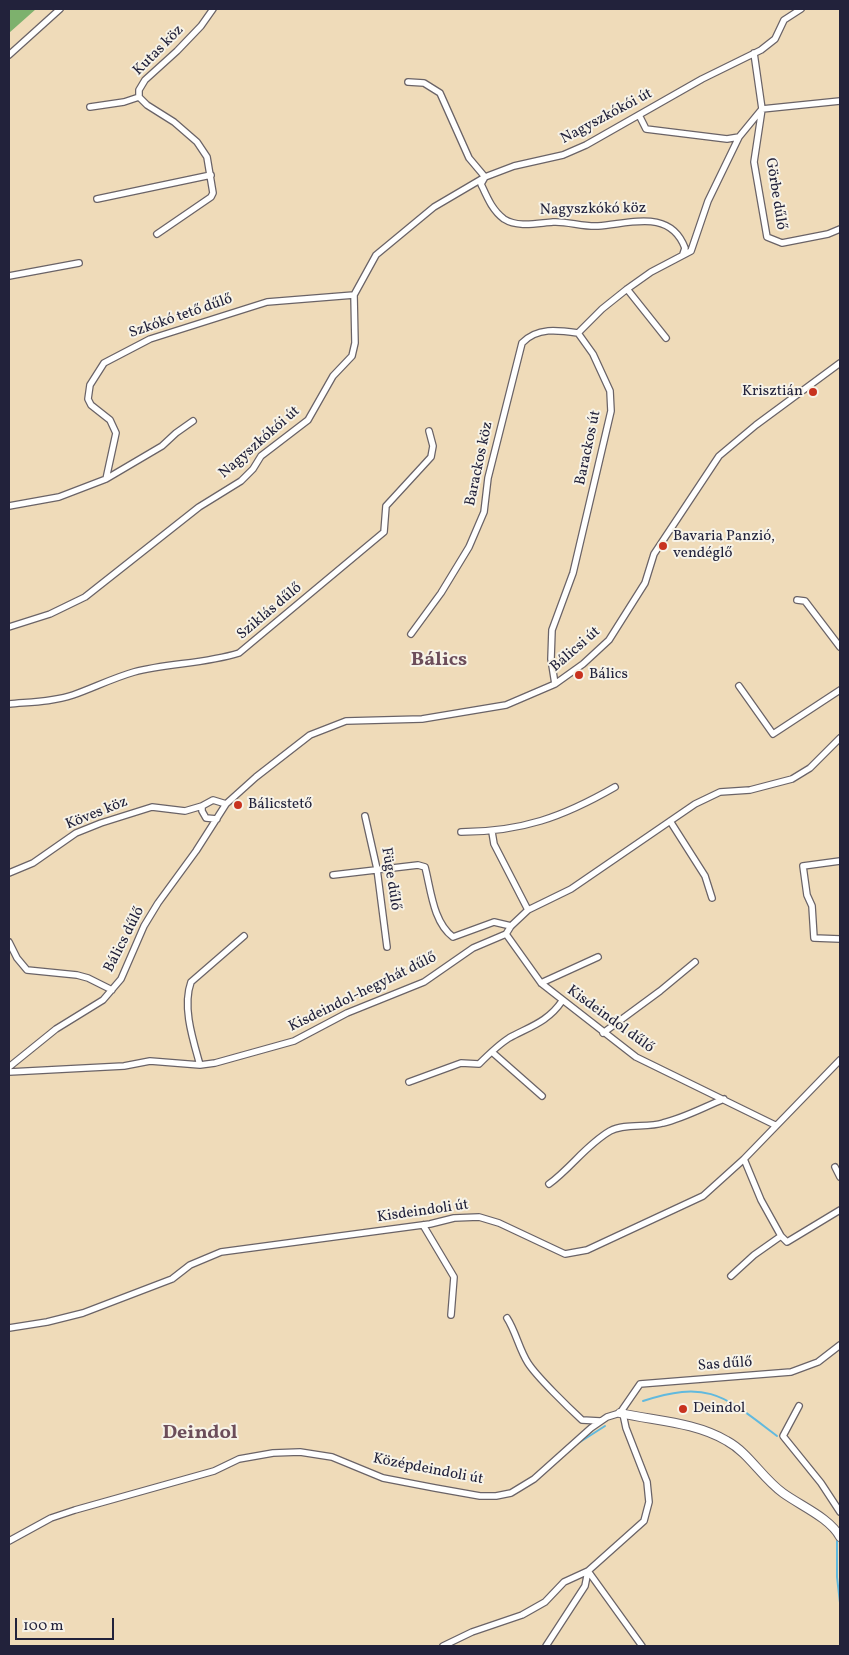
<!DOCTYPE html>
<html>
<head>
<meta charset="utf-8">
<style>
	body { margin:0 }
	#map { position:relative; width:849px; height:1655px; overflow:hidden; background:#efdbb9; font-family:Vollkorn,serif }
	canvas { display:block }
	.frame { position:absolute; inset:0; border:10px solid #22223b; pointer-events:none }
	.scale { position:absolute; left:15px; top:1618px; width:99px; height:22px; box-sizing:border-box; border:2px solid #22223b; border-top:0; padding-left:6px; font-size:15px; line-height:18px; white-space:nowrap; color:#22223b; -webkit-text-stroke:4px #f7f3e8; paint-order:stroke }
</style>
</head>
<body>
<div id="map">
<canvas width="849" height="1655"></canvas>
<div class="frame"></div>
<div class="scale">100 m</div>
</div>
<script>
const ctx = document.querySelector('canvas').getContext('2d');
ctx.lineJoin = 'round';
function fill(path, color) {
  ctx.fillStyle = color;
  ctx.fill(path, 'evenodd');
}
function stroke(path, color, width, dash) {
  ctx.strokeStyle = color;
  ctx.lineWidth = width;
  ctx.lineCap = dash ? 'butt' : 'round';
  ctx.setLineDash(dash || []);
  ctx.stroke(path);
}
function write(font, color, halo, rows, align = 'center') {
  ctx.font = font + ' Vollkorn,serif';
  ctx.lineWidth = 4;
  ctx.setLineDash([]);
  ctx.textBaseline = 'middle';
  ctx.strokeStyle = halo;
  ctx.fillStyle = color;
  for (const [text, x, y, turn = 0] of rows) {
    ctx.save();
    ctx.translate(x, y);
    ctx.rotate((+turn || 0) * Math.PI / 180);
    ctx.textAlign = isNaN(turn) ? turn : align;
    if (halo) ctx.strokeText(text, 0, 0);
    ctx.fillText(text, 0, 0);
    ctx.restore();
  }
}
const forest = new Path2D(`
	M 9,9 L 36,9 L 9,33 Z`);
const stream = new Path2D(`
	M 643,1401 C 710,1379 725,1397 777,1436
	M 580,1442 L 605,1426
	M 837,1541 L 837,1577 L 840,1603`);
const street = new Path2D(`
	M 754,53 L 762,109 L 754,162 L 767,237 L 782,243 L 828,234 L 840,229
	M 9,55 L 60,9
	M 408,82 L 424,83 L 440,93 L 469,158 L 485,177 L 481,184 C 487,197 492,210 504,219 C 518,228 538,223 553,222 C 567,221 583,227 598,226 C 629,224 670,208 685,248 L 683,254
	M 90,107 L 124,102 L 139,97
	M 639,115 L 646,129 L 727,139 L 739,137 L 762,109 L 840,101
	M 97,199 L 211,175
	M 157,234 L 211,197 L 213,193 L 207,157 L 197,142 L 174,122 L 147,105 L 139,97 L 139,90 L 145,80 L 177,51 L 201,26 L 213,9
	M 9,276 L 79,263
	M 627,289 L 666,338
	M 106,479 L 162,446 L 176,433 L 193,421
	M 9,506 L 59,497 L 106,479 L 116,433 L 110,420 L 91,405 L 88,399 L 90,385 L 104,363 L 150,339 L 267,302 L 354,295
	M 797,600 L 805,601 L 840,647
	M 9,627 L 50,614 L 85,597 L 199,507 L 241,481 L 253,469 L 261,456 L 308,420 L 333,376 L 352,356 L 355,343 L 354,295 L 376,255 L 434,207 L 485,177 L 514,166 L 563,155 L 586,145 L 702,79 L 761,50 L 775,39 L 784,20 L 801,9
	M 411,634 L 441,593 L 469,547 L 484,512 L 488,478 L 522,343 C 537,327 558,330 578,333
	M 555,684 L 551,659 L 552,630 L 573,573 L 611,411 L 610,391 L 593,354 L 578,333 L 602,309 L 627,289 L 651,272 L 691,251 L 708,201 L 739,137
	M 739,686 L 773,734 L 840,690
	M 9,704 C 30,702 52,702 73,695 C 93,688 113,678 134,672 C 168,663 204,664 239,653 L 384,532 L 386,506 L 431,457 L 433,446 L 429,431
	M 365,816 L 377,869 L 387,947
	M 217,819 L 206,818 L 202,811 L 202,806 L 213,800 L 226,804
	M 670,821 L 705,876 L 712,898
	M 461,832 C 521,832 563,817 615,787
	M 492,832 L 494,844 L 528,910
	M 840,861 L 803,866 L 807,895 L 812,906 L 814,938 L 840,939
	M 9,873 L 33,863 L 76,833 L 101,823 L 152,807 L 185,811 L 202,806
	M 333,875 L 418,865 L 425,867 C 431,890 433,922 453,937 L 494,922 L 511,926
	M 506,934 L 541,983 L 636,1057 L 775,1125
	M 9,942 L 17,958 L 27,970 L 77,975 L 88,978 L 112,990
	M 541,983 L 598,957
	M 603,1033 L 660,991 L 695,962
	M 492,1052 L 542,1096
	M 200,1065 C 193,1040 182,1007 191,982 L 244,936
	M 9,1067 L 56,1029 L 103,1000 L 121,979 L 144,926 L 158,903 L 196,851 L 226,804 L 256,777 L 310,735 L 346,721 L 422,719 L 506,705 L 555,684 L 583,664 L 609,640 L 645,583 L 654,554 L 719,456 L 756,425 L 840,363
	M 9,1072 L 124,1066 L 150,1061 L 200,1065 L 215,1063 L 294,1041 L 347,1013 L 424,982 L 473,948 L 506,934 L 511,926 L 528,910 L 571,889 L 695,804 L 720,792 L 750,790 L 792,779 L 810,768 L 840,738
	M 409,1082 L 461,1063 L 479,1064 C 488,1055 498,1045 509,1038 C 529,1027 548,1022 562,1001
	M 744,1159 L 761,1200 L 781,1236 L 787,1242 L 840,1210
	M 835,1167 L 840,1177
	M 549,1184 C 571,1168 586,1145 610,1131 C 625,1123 647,1128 663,1123 C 684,1118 704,1107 724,1099
	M 423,1225 L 454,1277 L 451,1315
	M 731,1276 L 754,1255 L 781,1236
	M 507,1318 C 516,1332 519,1349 528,1363 C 537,1377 569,1408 582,1420 L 600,1421
	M 9,1328 L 47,1322 L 83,1313 L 172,1279 L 190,1265 L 221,1252 L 430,1224 L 454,1218 L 479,1217 L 499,1223 L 565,1254 L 587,1250 L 703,1196 L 744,1159 L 840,1060
	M 799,1406 L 783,1436 L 821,1483 L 840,1512
	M 9,1541 L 51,1518 L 75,1510 L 214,1471 L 239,1459 L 273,1453 L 300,1452 L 332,1457 L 383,1478 L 435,1488 L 480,1496 L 496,1496 L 511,1493 L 534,1479 L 591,1428 L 607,1417 L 620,1413 L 640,1384 L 791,1372 L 818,1362 L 840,1345
	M 443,1646 L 472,1632 L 522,1615 L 545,1602 L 564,1582 L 588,1571 L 642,1646
	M 546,1646 L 585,1586 L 588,1571 L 644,1521 L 649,1502 L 647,1482 L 626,1428 L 623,1414`);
const secondary = new Path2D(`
	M 620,1413 C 655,1421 695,1422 727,1441 C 749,1453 762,1478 783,1493 C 801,1506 830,1518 840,1537`);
const markers = [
	[813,392,5,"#c8321e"],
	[663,546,5,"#c8321e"],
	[579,675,5,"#c8321e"],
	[238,805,5,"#c8321e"],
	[683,1409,5,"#c8321e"]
];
const streetNames = [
	["Kutas köz",159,51,-45],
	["Nagyszkókói út",607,117,-28],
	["Görbe dűlő",775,194,81],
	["Nagyszkókó köz",593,210,-1],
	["Szkókó tető dűlő",181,317,-19],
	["Nagyszkókói út",260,443,-41],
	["Barackos út",589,448,-78],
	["Barackos köz",480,464,-78],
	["Sziklás dűlő",270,612,-40],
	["Bálicsi út",576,650,-41],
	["Köves köz",97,814,-22],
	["Füge dűlő",390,879,81],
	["Bálics dűlő",125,940,-63],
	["Kisdeindol-hegyhát dűlő",363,993,-26],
	["Kisdeindol dűlő",610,1020,36],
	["Kisdeindoli út",423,1212,-8],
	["Sas dűlő",725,1365,-4],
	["Középdeindoli út",428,1470,11]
];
const poiNames = [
	["Krisztián",803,392,"right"],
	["Bavaria Panzió,",673,537],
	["vendéglő",673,554],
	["Bálics",589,675],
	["Bálicstető",248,805],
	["Deindol",693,1409]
];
const districtNames = [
	["Bálics",439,661],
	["Deindol",200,1434]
];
fill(forest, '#7db16d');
stroke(stream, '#61b9de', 2);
stroke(street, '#6a6367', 8);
stroke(secondary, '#6a6367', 10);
stroke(street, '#fff', 5.5);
stroke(secondary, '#fff', 8);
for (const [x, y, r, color] of markers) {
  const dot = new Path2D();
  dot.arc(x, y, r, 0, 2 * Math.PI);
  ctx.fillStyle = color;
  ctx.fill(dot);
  stroke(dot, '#f7f3e8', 2);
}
write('15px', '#22223b', '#f7f3e8', streetNames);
write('15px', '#22223b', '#f7f3e8', poiNames, 'left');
write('bold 20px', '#6c4d5a', '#f7f3e8', districtNames);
</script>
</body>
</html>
